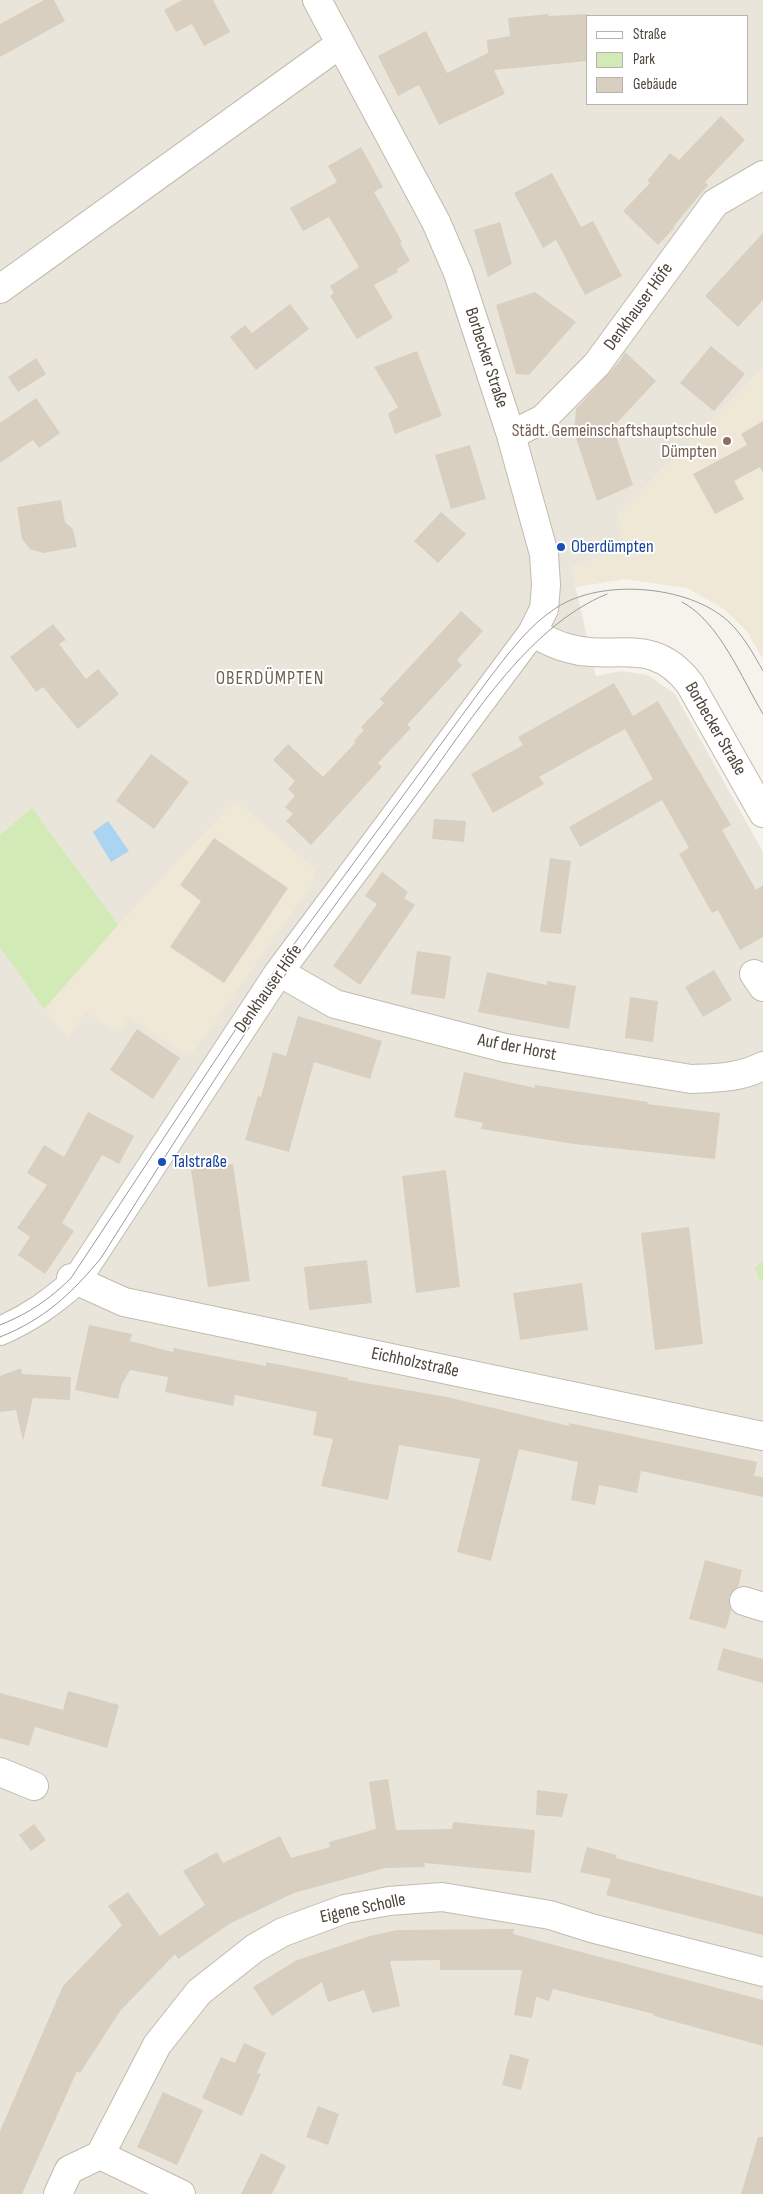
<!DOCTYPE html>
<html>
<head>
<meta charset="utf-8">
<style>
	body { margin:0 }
	#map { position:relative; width:763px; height:2194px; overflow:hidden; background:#f6f3ec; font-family:"Sofia Sans Condensed",sans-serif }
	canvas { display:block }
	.legend { position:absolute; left:586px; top:15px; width:162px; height:90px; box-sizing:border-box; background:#fff; border:1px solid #b7b4b0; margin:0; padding:6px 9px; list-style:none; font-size:15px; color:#4b4439 }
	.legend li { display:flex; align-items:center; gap:10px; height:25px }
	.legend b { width:25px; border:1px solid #b7b4b0 }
</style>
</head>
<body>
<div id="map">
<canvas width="763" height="2194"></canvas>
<ul class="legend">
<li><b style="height:6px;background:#fff"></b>Straße</li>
<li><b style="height:14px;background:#d2eab5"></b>Park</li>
<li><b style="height:14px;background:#d8cfc1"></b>Gebäude</li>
</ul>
</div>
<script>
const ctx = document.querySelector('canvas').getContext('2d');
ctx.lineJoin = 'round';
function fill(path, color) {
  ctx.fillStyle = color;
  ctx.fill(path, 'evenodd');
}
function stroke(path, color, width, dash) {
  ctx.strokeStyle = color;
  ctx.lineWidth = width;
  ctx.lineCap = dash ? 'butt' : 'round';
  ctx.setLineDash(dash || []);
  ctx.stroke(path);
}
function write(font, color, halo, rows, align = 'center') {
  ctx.font = font + ' "Sofia Sans Condensed",sans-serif';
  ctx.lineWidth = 4;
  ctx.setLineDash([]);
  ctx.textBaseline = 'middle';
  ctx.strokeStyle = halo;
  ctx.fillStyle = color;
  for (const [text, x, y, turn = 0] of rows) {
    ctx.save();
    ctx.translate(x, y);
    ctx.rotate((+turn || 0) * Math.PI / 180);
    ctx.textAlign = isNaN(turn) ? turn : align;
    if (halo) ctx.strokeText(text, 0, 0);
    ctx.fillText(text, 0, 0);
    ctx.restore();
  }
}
const residential = new Path2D(`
	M 0,0 L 763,0 L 763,368 L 618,515 L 625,549 L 571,567 L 596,676 L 621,671 L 648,675 L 675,694 L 763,852 L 763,2194 L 0,2194 ZM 587,16 L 747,16 L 747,104 L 587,104 Z`);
const education = new Path2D(`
	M 763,368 L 763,659 L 746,630 L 724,609 L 687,588 L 625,579 L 576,587 L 571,567 L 625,549 L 617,515 Z
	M 235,800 L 315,869 L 315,880 L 190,1057 L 129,1017 L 119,1033 L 86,1012 L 67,1039 L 0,947 L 0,835 L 32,808 L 118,925 Z`);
const green = new Path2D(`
	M 32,808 L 118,925 L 44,1009 L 0,947 L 0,835 Z
	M 763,1260 L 763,1281 L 759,1279 L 755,1268 Z`);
const water = new Path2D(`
	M 108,821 L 129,851 L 111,862 L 93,832 Z`);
const building = new Path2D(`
	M 44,0 L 54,0 L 65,21 L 0,57 L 0,24 Z
	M 182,0 L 213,0 L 230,32 L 204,46 L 192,24 L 176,32 L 164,10 Z
	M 548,14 L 549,16 L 587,14 L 587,61 L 494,70 L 505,94 L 439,125 L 419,85 L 398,96 L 378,56 L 426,31 L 447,73 L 488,53 L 487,40 L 510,36 L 508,18 Z
	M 721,116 L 745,140 L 705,182 L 708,185 L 673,227 L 674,228 L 658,245 L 623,211 L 650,183 L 647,181 L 670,153 L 679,160 Z
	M 361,147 L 383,187 L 374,192 L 402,242 L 400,243 L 410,261 L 397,269 L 398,272 L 374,285 L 393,318 L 357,339 L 330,296 L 334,293 L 330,286 L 359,267 L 329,217 L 303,231 L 290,208 L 337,182 L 328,166 Z
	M 552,173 L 581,227 L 593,221 L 622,276 L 585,295 L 556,240 L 543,248 L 514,193 Z
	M 500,222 L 512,264 L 488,277 L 474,230 Z
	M 763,233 L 763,300 L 738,327 L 705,296 Z
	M 535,292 L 576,322 L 529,375 L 516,374 L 496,305 Z
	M 290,304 L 309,329 L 256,370 L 230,337 L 245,325 L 252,333 Z
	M 711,346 L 745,374 L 714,411 L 680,383 Z
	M 417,351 L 442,416 L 395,434 L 388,414 L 398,407 L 374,367 Z
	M 625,352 L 656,381 L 613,427 L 633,485 L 597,501 L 574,432 L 576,409 L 620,361 Z
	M 36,358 L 46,374 L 18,392 L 8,377 Z
	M 36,398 L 60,433 L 39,448 L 33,440 L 0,463 L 0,423 Z
	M 763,421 L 763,473 L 760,467 L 734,481 L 744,499 L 715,514 L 693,474 L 747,445 L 741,434 Z
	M 470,445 L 486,499 L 451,509 L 435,455 Z
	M 61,500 L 65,522 L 73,529 L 77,547 L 43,553 L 30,549 L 22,539 L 17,507 Z
	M 441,512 L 466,534 L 438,563 L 414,541 Z
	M 461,611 L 483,631 L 457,660 L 462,665 L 407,725 L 411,728 L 378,763 L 382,767 L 311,845 L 286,821 L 293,814 L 285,807 L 295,796 L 288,789 L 295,781 L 273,760 L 288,744 L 323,777 L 356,742 L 354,741 L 364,730 L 361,727 L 384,703 L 380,699 Z
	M 53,624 L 66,640 L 59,644 L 86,679 L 98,669 L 119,694 L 78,729 L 43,687 L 36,692 L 10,657 Z
	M 614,683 L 633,716 L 658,701 L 731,825 L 722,830 L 756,890 L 763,885 L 763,937 L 740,950 L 718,910 L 712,913 L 679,854 L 689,848 L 662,800 L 580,847 L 569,827 L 653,779 L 625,729 L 539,777 L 544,784 L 493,813 L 471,774 L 523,745 L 518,737 Z
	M 151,754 L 189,782 L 154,829 L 116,801 Z
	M 434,819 L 466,821 L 464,842 L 432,839 Z
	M 214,838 L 288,888 L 224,983 L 170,947 L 201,901 L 180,885 Z
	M 550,858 L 571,861 L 561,934 L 540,932 Z
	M 382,872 L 408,892 L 404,898 L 415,905 L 360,985 L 333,966 L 377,904 L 365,896 Z
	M 417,951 L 451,956 L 445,999 L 411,994 Z
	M 714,970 L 732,1000 L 703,1017 L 685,987 Z
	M 487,972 L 547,985 L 547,981 L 576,986 L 569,1029 L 478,1012 Z
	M 630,997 L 658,1001 L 653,1042 L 625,1038 Z
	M 298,1016 L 382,1041 L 370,1079 L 314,1062 L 289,1152 L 245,1140 L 258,1096 L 261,1097 L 273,1052 L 286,1056 Z
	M 137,1029 L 180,1058 L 153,1099 L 110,1070 Z
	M 464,1072 L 535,1088 L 535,1085 L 648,1102 L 647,1104 L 720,1113 L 715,1159 L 574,1144 L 481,1129 L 483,1123 L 454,1117 Z
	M 88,1112 L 134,1136 L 119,1164 L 102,1155 L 62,1223 L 74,1231 L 45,1274 L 18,1255 L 30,1237 L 17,1228 L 47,1185 L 27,1173 L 44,1145 L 64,1157 Z
	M 233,1164 L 250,1281 L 208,1287 L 191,1170 Z
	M 446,1170 L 460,1287 L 416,1293 L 402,1176 Z
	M 689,1227 L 703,1344 L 655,1350 L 641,1233 Z
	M 367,1260 L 372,1303 L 309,1310 L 304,1267 Z
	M 582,1283 L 588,1330 L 520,1340 L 513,1293 Z
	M 89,1325 L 132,1334 L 130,1341 L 173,1352 L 174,1348 L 266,1366 L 266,1362 L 348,1378 L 348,1380 L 447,1397 L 569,1426 L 569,1423 L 757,1462 L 754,1476 L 763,1477 L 763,1497 L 641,1471 L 637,1493 L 599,1485 L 595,1505 L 571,1500 L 578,1462 L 519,1449 L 491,1561 L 457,1552 L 480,1459 L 399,1445 L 388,1500 L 321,1486 L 333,1439 L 313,1435 L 317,1412 L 235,1395 L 233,1406 L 165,1392 L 168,1377 L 130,1370 L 122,1384 L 118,1399 L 75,1390 Z
	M 21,1368 L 22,1374 L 71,1377 L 70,1400 L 33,1398 L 23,1441 L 16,1410 L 0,1412 L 0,1376 Z
	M 705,1560 L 742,1570 L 738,1587 L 729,1597 L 731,1610 L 726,1629 L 689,1619 Z
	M 723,1648 L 763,1659 L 763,1683 L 717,1670 Z
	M 68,1691 L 119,1705 L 107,1748 L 35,1727 L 29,1746 L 0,1738 L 0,1693 L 63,1710 Z
	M 388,1779 L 396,1830 L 452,1829 L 453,1822 L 535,1830 L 531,1873 L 424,1863 L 425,1867 L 385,1868 L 294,1893 L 231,1923 L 178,1959 L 175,1954 L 120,2011 L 80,2073 L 77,2071 L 22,2194 L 0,2194 L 0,2131 L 63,1986 L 122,1925 L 108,1906 L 128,1892 L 160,1936 L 205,1905 L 183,1871 L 217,1852 L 223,1863 L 280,1836 L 291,1858 L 330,1847 L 329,1842 L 376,1829 L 369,1782 Z
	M 537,1790 L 568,1794 L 562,1817 L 536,1815 Z
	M 34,1824 L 46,1840 L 31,1851 L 19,1835 Z
	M 587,1847 L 617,1855 L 616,1858 L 763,1897 L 763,1935 L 606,1895 L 611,1879 L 580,1872 Z
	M 514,1929 L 513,1934 L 763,2000 L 763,2046 L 654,2016 L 654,2014 L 553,1989 L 549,2001 L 536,1997 L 532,2018 L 514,2015 L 522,1970 L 440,1970 L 440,1960 L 390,1961 L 400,2006 L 372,2013 L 364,1990 L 328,2002 L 322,1982 L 272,2016 L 253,1987 L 297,1960 L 370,1936 L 397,1930 Z
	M 244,2043 L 266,2053 L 257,2073 L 261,2074 L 242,2116 L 202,2098 L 221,2057 L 235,2063 Z
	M 510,2054 L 529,2059 L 521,2090 L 502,2085 Z
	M 163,2092 L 203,2110 L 177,2165 L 137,2147 Z
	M 318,2106 L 339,2114 L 328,2145 L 306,2137 Z
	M 758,2137 L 763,2137 L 763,2194 L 741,2194 Z
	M 261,2153 L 286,2166 L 272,2194 L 241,2194 Z`);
const minor = new Path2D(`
	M 0,289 L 340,44
	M 511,435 L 543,419 L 597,364 L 715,203 L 763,175
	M 532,633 C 543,638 555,645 567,648 C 615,662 652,634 690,684 L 763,813
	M 279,972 L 335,1004 L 505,1048 L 691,1079 C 716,1078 740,1078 763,1066
	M 754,974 L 763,987
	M 71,1278 L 124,1302 L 763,1436
	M 0,1331 C 30,1318 52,1302 76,1281 L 279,972 L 532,633 L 544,609 L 546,585 L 544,554 L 511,435 L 458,273 L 436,222 L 317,0
	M 744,1601 L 763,1607
	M 0,1772 L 34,1786
	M 100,2155 L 181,2194
	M 58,2194 L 69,2170 L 100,2155 L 157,2045 L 199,1992 L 255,1948 L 283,1932 L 345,1909 L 389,1901 L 442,1897 L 550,1915 L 591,1928 L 763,1972`);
const tram = new Path2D(`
	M 682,602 C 719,621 742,679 763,714
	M 0,1325 C 28,1314 50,1299 71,1278 L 275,970 L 488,680 C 508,654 528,626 556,608 C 601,578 688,585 728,621 C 743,635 753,653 763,671
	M 0,1337 C 45,1319 71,1294 101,1258 C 161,1163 221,1067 285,975 C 328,913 373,854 417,794 C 468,725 526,627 607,594`);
const markers = [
	[727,441,5,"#8d6e63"],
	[561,547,5,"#1a4fb4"],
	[162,1162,5,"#1a4fb4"]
];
const streetNames = [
	["Denkhauser Höfe",639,307,-54],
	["Borbecker Straße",486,358,72],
	["Borbecker Straße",715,729,60],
	["Denkhauser Höfe",269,989,-55],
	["Auf der Horst",517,1048,11],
	["Eichholzstraße",415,1363,12],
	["Eigene Scholle",363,1909,-12]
];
const educationNames = [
	["Städt. Gemeinschaftshauptschule",717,431],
	["Dümpten",717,452]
];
const transitNames = [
	["Oberdümpten",571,547],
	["Talstraße",172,1162]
];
const neighbourhoodNames = [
	["OBERDÜMPTEN",270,679]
];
fill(residential, '#eae5da');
fill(education, '#efe8d6');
fill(green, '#d2eab5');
fill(water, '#a9d4f2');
fill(building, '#d8cfc1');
stroke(minor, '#c2bbae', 30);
stroke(minor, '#fff', 28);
stroke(tram, '#9a9a9a', 1);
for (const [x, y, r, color] of markers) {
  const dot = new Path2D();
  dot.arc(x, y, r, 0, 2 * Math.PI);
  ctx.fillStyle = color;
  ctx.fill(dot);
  stroke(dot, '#fff', 2);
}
write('18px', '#4b4439', '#fff', streetNames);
write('18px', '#785e54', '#fff', educationNames, 'right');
write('18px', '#164399', '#fff', transitNames, 'left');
ctx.letterSpacing = '1px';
write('19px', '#6e6250', '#fff', neighbourhoodNames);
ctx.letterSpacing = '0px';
</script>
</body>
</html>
